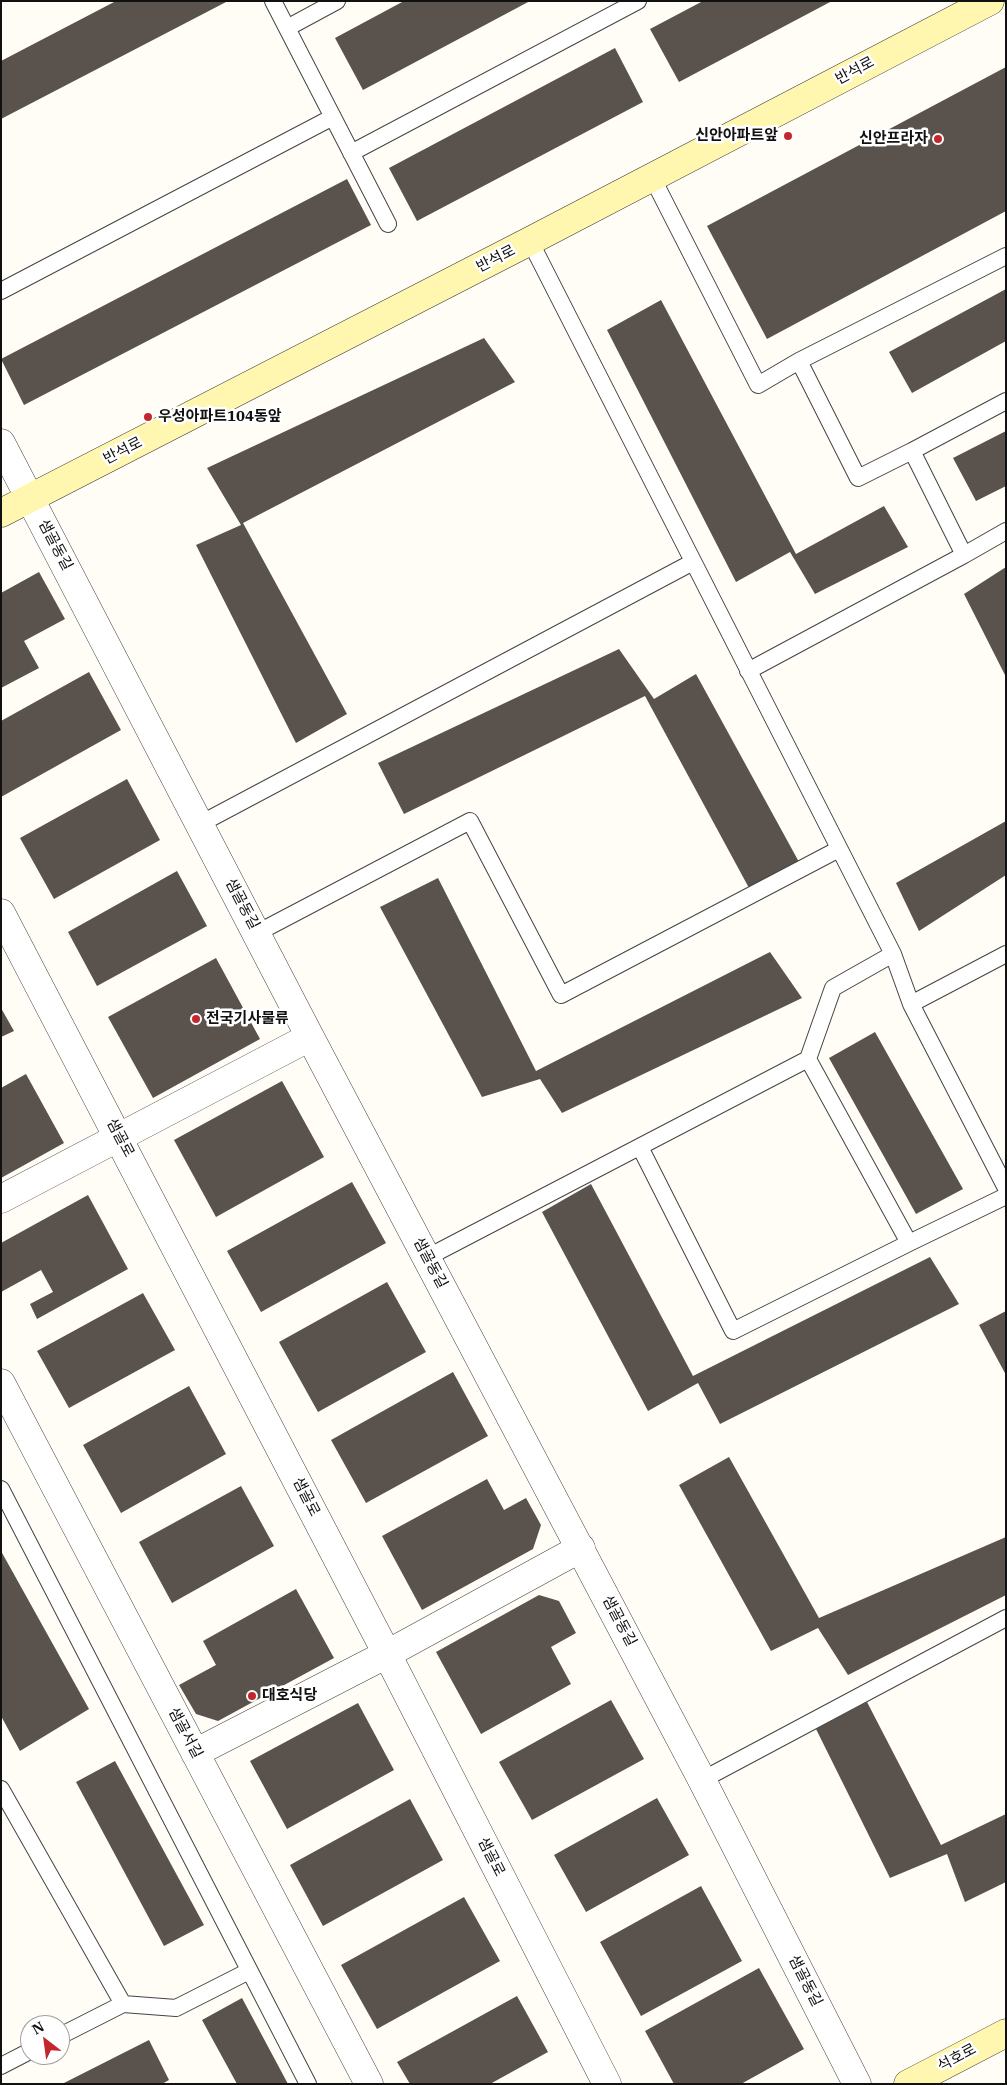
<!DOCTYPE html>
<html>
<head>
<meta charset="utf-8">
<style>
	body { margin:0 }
	#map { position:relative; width:1007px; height:2085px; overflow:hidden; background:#fffdf5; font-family:"IBM Plex Serif",serif }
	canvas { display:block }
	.frame { position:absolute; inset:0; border:2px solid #111; pointer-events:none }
	.north { position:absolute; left:20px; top:2015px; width:50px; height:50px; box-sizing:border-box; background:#fff; border:1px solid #a0a0a0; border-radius:50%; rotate:330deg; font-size:14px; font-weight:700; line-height:20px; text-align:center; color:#111 }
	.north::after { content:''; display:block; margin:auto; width:18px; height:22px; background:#c4262e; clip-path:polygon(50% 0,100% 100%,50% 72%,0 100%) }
</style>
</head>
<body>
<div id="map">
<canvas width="1007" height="2085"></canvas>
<div class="frame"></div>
<div class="north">N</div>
</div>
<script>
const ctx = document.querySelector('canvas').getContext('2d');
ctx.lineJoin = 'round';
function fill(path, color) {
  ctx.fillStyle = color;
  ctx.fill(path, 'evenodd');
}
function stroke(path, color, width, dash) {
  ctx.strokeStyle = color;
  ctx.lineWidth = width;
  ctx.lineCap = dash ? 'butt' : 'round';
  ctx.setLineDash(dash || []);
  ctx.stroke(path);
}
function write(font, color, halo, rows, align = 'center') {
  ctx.font = font + ' "IBM Plex Serif","Noto Sans KR",serif';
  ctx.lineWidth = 5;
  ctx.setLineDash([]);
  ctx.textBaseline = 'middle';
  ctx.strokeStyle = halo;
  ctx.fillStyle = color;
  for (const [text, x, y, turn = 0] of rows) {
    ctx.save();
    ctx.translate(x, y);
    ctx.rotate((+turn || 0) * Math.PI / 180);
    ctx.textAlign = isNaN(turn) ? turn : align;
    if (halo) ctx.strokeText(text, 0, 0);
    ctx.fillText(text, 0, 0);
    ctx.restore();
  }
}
const building = new Path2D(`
	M 116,1 L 228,1 L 1,119 L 1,61 Z
	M 404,1 L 530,1 L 363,90 L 335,38 Z
	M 703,1 L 832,1 L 679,82 L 650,29 Z
	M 615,48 L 643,102 L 417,221 L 389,168 Z
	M 1006,67 L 1006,211 L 767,339 L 707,226 Z
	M 347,179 L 371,225 L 24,405 L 1,359 Z
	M 1006,289 L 1006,341 L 912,393 L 889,352 Z
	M 661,300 L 796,554 L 884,506 L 908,547 L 815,594 L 790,552 L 736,582 L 607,330 Z
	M 484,338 L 515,382 L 243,523 L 347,714 L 296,743 L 196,545 L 241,525 L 207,468 Z
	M 1006,431 L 1006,486 L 976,501 L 953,458 Z
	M 1006,567 L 1006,677 L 964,594 Z
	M 39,572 L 65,619 L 24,641 L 39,668 L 1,688 L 1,593 Z
	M 619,649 L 654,699 L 696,674 L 799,862 L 749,888 L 645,696 L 404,814 L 378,763 Z
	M 89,672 L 121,730 L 1,797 L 1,721 Z
	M 127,779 L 160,840 L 54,899 L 20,838 Z
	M 1006,821 L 1006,875 L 919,931 L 896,883 Z
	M 177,871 L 207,926 L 97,986 L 68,932 Z
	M 438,878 L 536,1071 L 770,952 L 802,998 L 562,1113 L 540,1079 L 482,1097 L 380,907 Z
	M 216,958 L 260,1039 L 153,1098 L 108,1017 Z
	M 1,1008 L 14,1031 L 1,1037 Z
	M 875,1032 L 963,1189 L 916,1214 L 829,1058 Z
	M 26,1074 L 64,1143 L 1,1178 L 1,1088 Z
	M 282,1081 L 324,1157 L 216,1217 L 174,1140 Z
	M 352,1182 L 386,1243 L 261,1312 L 227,1251 Z
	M 591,1184 L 693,1376 L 930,1257 L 959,1304 L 720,1424 L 698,1383 L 648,1411 L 542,1212 Z
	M 88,1195 L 128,1269 L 37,1319 L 30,1304 L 53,1292 L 41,1270 L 1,1292 L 1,1243 Z
	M 387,1282 L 426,1352 L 318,1412 L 279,1342 Z
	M 143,1293 L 175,1350 L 69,1408 L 37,1351 Z
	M 1006,1311 L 1006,1375 L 979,1325 Z
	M 453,1372 L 488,1436 L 366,1503 L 331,1440 Z
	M 189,1386 L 226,1454 L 121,1513 L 83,1445 Z
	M 729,1457 L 819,1618 L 1006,1537 L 1006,1595 L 848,1675 L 818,1628 L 771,1651 L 679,1485 Z
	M 487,1479 L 504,1510 L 526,1498 L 541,1525 L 533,1549 L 422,1610 L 382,1536 Z
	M 241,1486 L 274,1546 L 172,1603 L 139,1542 Z
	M 1,1551 L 89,1709 L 20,1751 L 1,1716 Z
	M 296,1589 L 334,1658 L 218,1721 L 196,1714 L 179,1685 L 216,1665 L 203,1641 Z
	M 539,1595 L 559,1601 L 576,1633 L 551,1647 L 571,1684 L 481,1734 L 436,1652 Z
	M 611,1700 L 644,1759 L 532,1820 L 499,1762 Z
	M 867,1702 L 941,1845 L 1006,1814 L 1006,1882 L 965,1902 L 947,1854 L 890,1878 L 816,1729 Z
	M 358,1703 L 394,1770 L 287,1829 L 250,1761 Z
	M 115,1761 L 204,1925 L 164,1946 L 76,1782 Z
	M 657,1798 L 689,1855 L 586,1912 L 554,1855 Z
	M 410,1799 L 443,1860 L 323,1926 L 290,1865 Z
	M 701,1886 L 742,1961 L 641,2016 L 600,1942 Z
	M 464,1897 L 500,1961 L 377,2029 L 341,1965 Z
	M 759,1968 L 804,2049 L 741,2084 L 674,2084 L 645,2031 Z
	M 517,1996 L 548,2052 L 490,2084 L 410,2084 L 397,2062 Z
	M 242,1998 L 288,2084 L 237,2084 L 202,2020 Z
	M 149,2040 L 169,2080 L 162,2084 L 62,2084 Z`);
const lane = new Path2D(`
	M 273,1 L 388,224
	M 287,28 L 337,1
	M 351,153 L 638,1
	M 652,177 L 758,385 L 799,361
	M 530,241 L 893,954 L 911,1004 L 1006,1188
	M 1,291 L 333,117
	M 912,451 L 1006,401
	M 964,555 L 912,451 L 858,478 L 799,361 L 1006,256
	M 748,671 L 964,555 L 1006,531
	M 200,824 L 693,562
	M 257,933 L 470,821 L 561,995 L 839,849
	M 911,1004 L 1006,954
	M 808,1059 L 909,1243 L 1006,1196
	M 640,1147 L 733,1331 L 909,1243
	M 428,1257 L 808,1059 L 833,988 L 893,954
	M 1,1489 L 308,2084
	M 702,1780 L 1006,1618
	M 1,1789 L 123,2004 L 176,2008 L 249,1971
	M 60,2036 L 123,2004
	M 1,2066 L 30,2051`);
const street = new Path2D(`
	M 1,443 L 310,1037 L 702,1780 L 857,2084
	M 1,913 L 387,1654 L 607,2084
	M 1,1199 L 310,1037
	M 1,1383 L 369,2084
	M 195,1753 L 387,1654 L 581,1548`);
const secondary = new Path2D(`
	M 1,513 L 530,241 L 990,1
	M 908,2084 L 1006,2033`);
const markers = [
	[788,136,5,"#c4262e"],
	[938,139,5,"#c4262e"],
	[148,417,5,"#c4262e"],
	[196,1019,5,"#c4262e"],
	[252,1696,5,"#c4262e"]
];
const streetNames = [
	["반석로",855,71,-28],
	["반석로",496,259,-27],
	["반석로",123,451,-27],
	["샘골동길",55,545,62],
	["샘골동길",242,904,62],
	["샘골로",120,1138,62],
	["샘골동길",430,1263,62],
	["샘골로",306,1497,63],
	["샘골동길",619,1621,62],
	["샘골서길",185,1733,62],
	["샘골로",491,1857,63],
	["샘골동길",805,1981,63],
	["석호로",957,2058,-28]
];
const poiNames = [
	["신안아파트앞",778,136,"right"],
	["신안프라자",928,139,"right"],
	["우성아파트104동앞",158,417],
	["전국기사물류",206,1019],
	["대호식당",262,1696]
];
fill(building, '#5a524d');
stroke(lane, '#444', 18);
stroke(street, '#444', 29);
stroke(secondary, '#333', 29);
stroke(lane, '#fff', 16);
stroke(street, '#fff', 28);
stroke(secondary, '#fff6b0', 28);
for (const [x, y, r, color] of markers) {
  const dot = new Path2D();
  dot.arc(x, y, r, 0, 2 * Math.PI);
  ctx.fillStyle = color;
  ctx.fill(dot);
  stroke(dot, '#fff', 2);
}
write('15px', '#111', '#fff', streetNames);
write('bold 15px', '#111', '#fff', poiNames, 'left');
</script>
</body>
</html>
